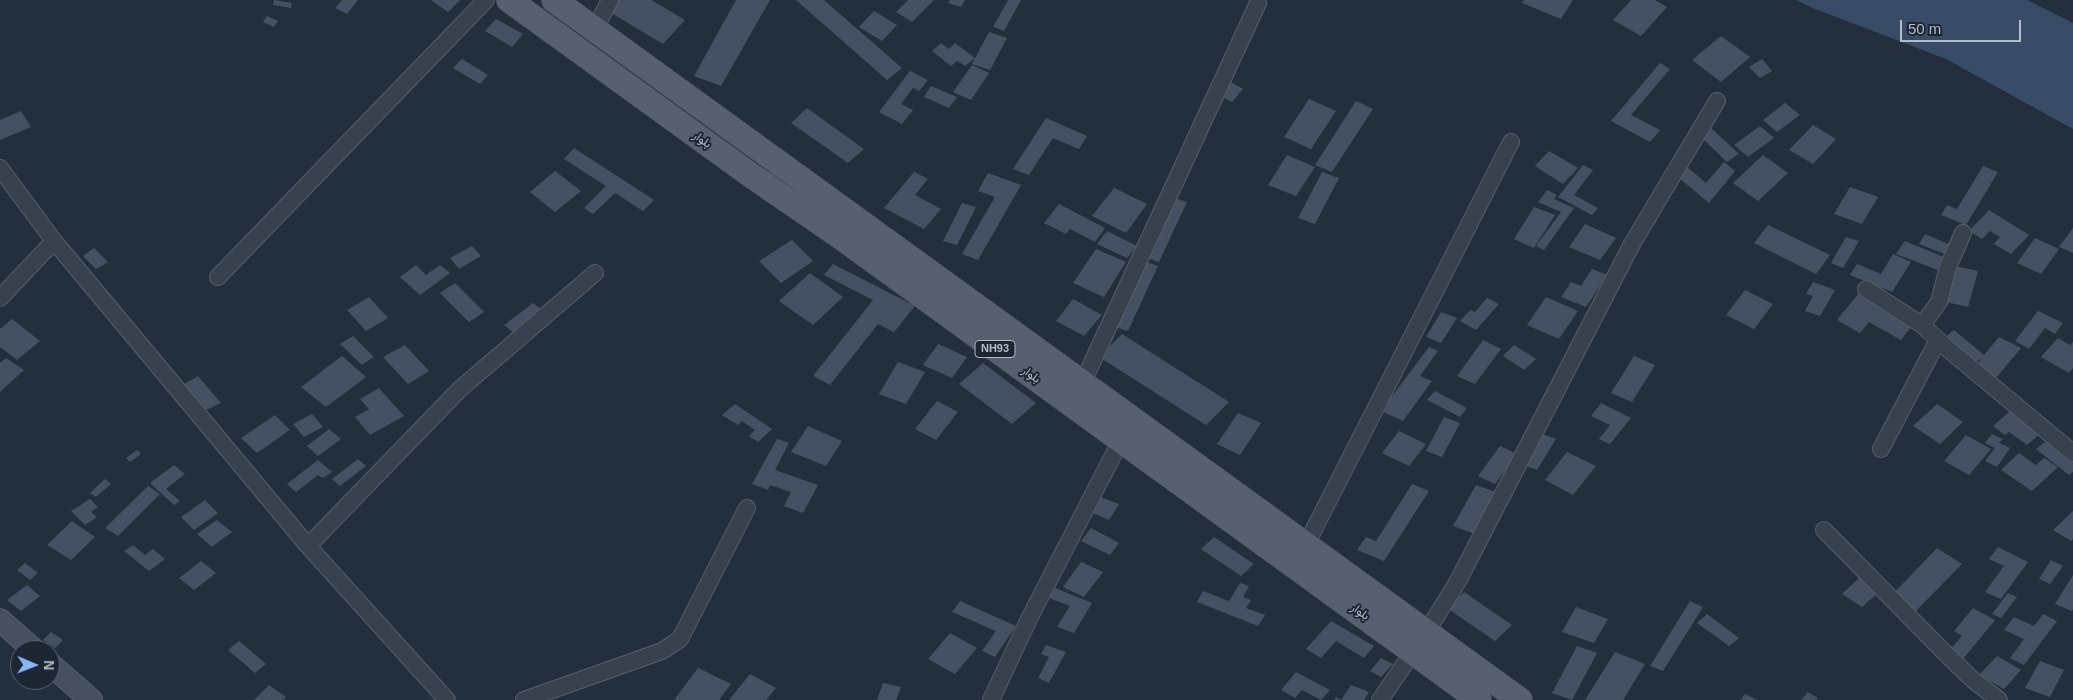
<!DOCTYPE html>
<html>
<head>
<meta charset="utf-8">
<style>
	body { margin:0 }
	#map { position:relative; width:2073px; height:700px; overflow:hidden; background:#242f3e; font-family:Helvetica,sans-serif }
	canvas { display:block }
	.north { position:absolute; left:10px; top:640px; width:50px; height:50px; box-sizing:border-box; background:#1d2633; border:1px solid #59626f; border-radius:50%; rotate:91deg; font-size:14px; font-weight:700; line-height:20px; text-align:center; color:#b4bcc9 }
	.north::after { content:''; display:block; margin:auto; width:18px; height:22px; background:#8ab4f8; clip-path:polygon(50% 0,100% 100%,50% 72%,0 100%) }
	.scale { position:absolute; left:1900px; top:20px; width:121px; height:22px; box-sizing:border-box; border:2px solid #b4bcc9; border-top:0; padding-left:6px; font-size:15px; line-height:18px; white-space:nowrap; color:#b4bcc9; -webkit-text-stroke:4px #1d2633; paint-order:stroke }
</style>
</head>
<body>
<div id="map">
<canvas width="2073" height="700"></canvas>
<div class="north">N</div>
<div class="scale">50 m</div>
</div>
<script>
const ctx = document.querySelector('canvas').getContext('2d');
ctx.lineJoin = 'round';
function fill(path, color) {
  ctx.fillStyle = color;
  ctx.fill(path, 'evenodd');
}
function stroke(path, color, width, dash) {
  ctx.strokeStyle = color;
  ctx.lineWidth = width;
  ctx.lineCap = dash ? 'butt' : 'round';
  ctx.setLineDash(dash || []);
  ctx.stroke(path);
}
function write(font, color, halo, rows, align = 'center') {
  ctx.font = font + ' Helvetica,Vazirmatn,sans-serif';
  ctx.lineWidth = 4;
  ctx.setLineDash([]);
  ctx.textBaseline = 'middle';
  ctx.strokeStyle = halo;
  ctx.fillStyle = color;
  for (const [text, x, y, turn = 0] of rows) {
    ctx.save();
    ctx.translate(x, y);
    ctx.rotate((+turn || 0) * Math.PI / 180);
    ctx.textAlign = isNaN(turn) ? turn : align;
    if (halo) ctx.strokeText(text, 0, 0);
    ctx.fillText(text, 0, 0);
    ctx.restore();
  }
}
const water = new Path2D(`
	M 1796,0 L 2027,0 L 2073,23 L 2073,129 L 1946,59 L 1813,8 Z`);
const building = new Path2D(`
	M 274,0 L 292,3 L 291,8 L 273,5 Z
	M 342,0 L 358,0 L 347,14 L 335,8 Z
	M 431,0 L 460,0 L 448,12 Z
	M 619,0 L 651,0 L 685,20 L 663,44 L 608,11 Z
	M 736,0 L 770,0 L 721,86 L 694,76 Z
	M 796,0 L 824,0 L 902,68 L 887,80 Z
	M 908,0 L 934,0 L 912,22 L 896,12 Z
	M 950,0 L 965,0 L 961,7 L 948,3 Z
	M 1008,0 L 1021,0 L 1004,31 L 993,27 Z
	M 1524,0 L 1573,0 L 1561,19 L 1522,3 Z
	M 1631,0 L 1655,0 L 1667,7 L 1641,36 L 1613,20 Z
	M 874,11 L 897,25 L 882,41 L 859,27 Z
	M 267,16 L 278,21 L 274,27 L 263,22 Z
	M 496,19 L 523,34 L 512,47 L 485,31 Z
	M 989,32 L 1007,38 L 990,70 L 972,64 Z
	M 1721,36 L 1750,57 L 1721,82 L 1692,60 Z
	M 941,43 L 949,49 L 955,43 L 975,58 L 965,66 L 957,61 L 951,66 L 932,51 Z
	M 462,59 L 488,75 L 480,84 L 453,68 Z
	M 1762,59 L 1772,71 L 1760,78 L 1749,67 Z
	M 1660,63 L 1670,69 L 1631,115 L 1660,130 L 1650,142 L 1611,121 Z
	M 972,65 L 989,73 L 971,100 L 953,92 Z
	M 910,71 L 928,80 L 919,91 L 913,88 L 901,104 L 913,110 L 902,124 L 879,112 Z
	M 1231,82 L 1243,89 L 1232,102 L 1220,96 Z
	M 931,86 L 957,97 L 949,108 L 924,97 Z
	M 1309,99 L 1336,111 L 1311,149 L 1284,137 Z
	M 1356,101 L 1373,109 L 1332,172 L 1315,165 Z
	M 1785,103 L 1800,115 L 1777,132 L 1763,120 Z
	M 807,108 L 864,149 L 848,163 L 791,123 Z
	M 21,111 L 31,127 L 0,140 L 0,120 Z
	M 1046,118 L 1087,136 L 1079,149 L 1053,138 L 1029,175 L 1013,169 Z
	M 1813,125 L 1836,139 L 1813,164 L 1789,150 Z
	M 1760,126 L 1774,138 L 1748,157 L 1734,145 Z
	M 1711,128 L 1739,154 L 1727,162 L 1700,136 Z
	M 574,148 L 654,200 L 643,211 L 615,193 L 593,214 L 584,208 L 606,186 L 564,159 Z
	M 1549,151 L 1578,168 L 1563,184 L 1535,166 Z
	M 1287,155 L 1315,167 L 1296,196 L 1268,185 Z
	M 1763,155 L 1788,173 L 1758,201 L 1733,183 Z
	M 1724,162 L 1735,171 L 1709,203 L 1678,177 L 1686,166 L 1706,183 Z
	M 1583,165 L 1593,170 L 1574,195 L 1598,208 L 1592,215 L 1558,197 Z
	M 1983,166 L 1998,172 L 1966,225 L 1941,215 L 1947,205 L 1957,209 Z
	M 555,171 L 581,191 L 555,212 L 530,192 Z
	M 914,172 L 928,179 L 915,195 L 941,209 L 924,229 L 884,208 Z
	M 1322,172 L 1339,178 L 1315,224 L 1298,218 Z
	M 988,173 L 1021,185 L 978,260 L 962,254 L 995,197 L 978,191 Z
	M 1850,187 L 1878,197 L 1862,224 L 1834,214 Z
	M 1114,188 L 1147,204 L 1126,233 L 1092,216 Z
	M 1547,190 L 1557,195 L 1554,199 L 1574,208 L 1544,250 L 1536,246 L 1561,212 L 1538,202 Z
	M 1175,198 L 1187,202 L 1159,262 L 1147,258 Z
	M 962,203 L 976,207 L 957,245 L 943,241 Z
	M 1059,204 L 1105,228 L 1095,242 L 1070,229 L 1066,234 L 1044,223 Z
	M 1534,207 L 1555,215 L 1534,248 L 1514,239 Z
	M 1989,210 L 2029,235 L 2011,254 L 1994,244 L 2000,237 L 1990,231 L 1982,239 L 1969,231 Z
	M 1585,224 L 1616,238 L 1600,260 L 1569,247 Z
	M 1768,225 L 1830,255 L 1816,274 L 1754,243 Z
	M 2073,228 L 2073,253 L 2059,247 Z
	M 1107,231 L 1137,246 L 1127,258 L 1097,244 Z
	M 1925,234 L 1953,246 L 1947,255 L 1919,244 Z
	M 1846,237 L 1859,241 L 1843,268 L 1831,263 Z
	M 2035,238 L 2059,249 L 2041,274 L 2017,263 Z
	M 792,240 L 813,261 L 781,283 L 759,261 Z
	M 1905,241 L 1946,258 L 1938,270 L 1896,254 Z
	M 472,246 L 481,256 L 459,269 L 450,258 Z
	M 94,248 L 108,262 L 96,269 L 83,256 Z
	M 1096,249 L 1126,262 L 1104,297 L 1073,283 Z
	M 1893,254 L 1911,262 L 1892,292 L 1850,275 L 1857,264 L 1881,274 Z
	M 1146,262 L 1158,266 L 1128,331 L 1115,327 Z
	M 833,264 L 915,306 L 894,332 L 878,324 L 830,385 L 813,376 L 873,300 L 824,275 Z
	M 416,265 L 426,275 L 440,265 L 450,273 L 420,295 L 400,277 Z
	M 1955,266 L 1978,271 L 1968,307 L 1946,302 Z
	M 1592,269 L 1607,275 L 1586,307 L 1561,297 L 1571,282 L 1581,286 Z
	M 810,273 L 843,297 L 813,325 L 779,301 Z
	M 1813,282 L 1835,290 L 1820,316 L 1805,311 L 1813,296 L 1806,294 Z
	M 455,283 L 484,312 L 469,322 L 440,293 Z
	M 1745,290 L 1773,304 L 1754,329 L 1726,315 Z
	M 1860,292 L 1915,322 L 1901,340 L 1869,322 L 1860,333 L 1837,320 Z
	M 369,297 L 388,318 L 366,331 L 347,310 Z
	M 1546,297 L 1578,311 L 1559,339 L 1527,325 Z
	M 1487,298 L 1499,304 L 1476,330 L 1460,321 L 1470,310 L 1475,312 Z
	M 1073,299 L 1102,315 L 1084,336 L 1056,321 Z
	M 533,303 L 542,310 L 513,332 L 504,325 Z
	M 2038,311 L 2063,323 L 2055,334 L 2045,328 L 2029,349 L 2015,341 Z
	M 1441,312 L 1457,318 L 1441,343 L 1426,337 Z
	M 12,319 L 40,341 L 17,360 L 0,347 L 0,329 Z
	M 1954,330 L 1984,355 L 1999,337 L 2021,348 L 1996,378 L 1975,367 L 1982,358 L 1975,363 L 1944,338 Z
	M 1122,334 L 1229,402 L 1206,425 L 1099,357 Z
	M 353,336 L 374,357 L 362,365 L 340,344 Z
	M 2058,338 L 2070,345 L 2073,342 L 2073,368 L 2069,373 L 2041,357 Z
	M 1483,340 L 1501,349 L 1475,384 L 1457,376 Z
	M 938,344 L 967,357 L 952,378 L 923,365 Z
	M 405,345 L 429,371 L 408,384 L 383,357 Z
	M 1514,345 L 1536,359 L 1524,370 L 1503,356 Z
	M 1429,347 L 1438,351 L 1420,376 L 1432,381 L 1403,421 L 1381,411 Z
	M 342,356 L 366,377 L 326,407 L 301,387 Z
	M 1634,356 L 1655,365 L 1632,402 L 1611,393 Z
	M 6,358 L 24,370 L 0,392 L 0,363 Z
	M 898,362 L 925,372 L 906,404 L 879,394 Z
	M 983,363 L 1036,403 L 1012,424 L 959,384 Z
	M 198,376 L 221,403 L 206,410 L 184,384 Z
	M 379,388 L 404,416 L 370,435 L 355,417 L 369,409 L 360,399 Z
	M 1435,391 L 1467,408 L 1460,417 L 1427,400 Z
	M 937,401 L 958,412 L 936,440 L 915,429 Z
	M 1601,403 L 1631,418 L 1610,444 L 1599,439 L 1610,425 L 1591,416 Z
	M 735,404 L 772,429 L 758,442 L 749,436 L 755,430 L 742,421 L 738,425 L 722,415 Z
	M 1937,404 L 1963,422 L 1940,444 L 1913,426 Z
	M 2010,411 L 2041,433 L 2027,445 L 2009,432 L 2005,435 L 1993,426 Z
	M 1238,413 L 1261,423 L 1240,455 L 1217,444 Z
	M 312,414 L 323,427 L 304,437 L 293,424 Z
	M 275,415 L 290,430 L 257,453 L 241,438 Z
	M 1444,417 L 1460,423 L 1442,457 L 1426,451 Z
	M 808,426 L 842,441 L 826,466 L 791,452 Z
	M 329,429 L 341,439 L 318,456 L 307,446 Z
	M 1399,431 L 1426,444 L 1409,466 L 1382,453 Z
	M 1540,433 L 1556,439 L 1537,470 L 1520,464 Z
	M 1992,434 L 2003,439 L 1999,443 L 2010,448 L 1997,467 L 1985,461 L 1995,448 L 1985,443 Z
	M 1966,435 L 1991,449 L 1969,475 L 1944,461 Z
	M 777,439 L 789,443 L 775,470 L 818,485 L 803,513 L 784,506 L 791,492 L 770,485 L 768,490 L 752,484 Z
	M 2049,439 L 2073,458 L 2073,472 L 2069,475 L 2036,449 Z
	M 1500,446 L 1517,454 L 1495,484 L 1478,476 Z
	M 137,450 L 141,454 L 130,462 L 126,458 Z
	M 1567,452 L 1596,466 L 1573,495 L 1545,480 Z
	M 2019,453 L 2036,465 L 2044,458 L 2058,467 L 2032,491 L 2001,470 Z
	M 358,459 L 366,466 L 340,486 L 332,479 Z
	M 318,460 L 332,472 L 323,478 L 318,475 L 296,492 L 287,484 Z
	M 174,465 L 185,474 L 166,489 L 180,501 L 174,505 L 150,483 Z
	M 105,479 L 111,484 L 96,497 L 90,493 Z
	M 1412,484 L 1429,491 L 1384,561 L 1357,550 L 1366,537 L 1376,541 Z
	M 1476,485 L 1498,493 L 1475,534 L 1453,526 Z
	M 148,486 L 160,494 L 118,536 L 105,528 Z
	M 1098,496 L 1119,504 L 1109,520 L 1088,511 Z
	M 90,499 L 98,507 L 91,512 L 97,517 L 85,525 L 71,511 Z
	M 205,500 L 218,513 L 194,530 L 181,517 Z
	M 2073,511 L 2073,539 L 2071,541 L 2053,530 Z
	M 217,520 L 232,532 L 212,547 L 197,534 Z
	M 72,521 L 95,537 L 71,560 L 47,545 Z
	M 1091,528 L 1119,543 L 1110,555 L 1081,541 Z
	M 1214,537 L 1254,564 L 1241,576 L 1201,549 Z
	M 133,545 L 145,555 L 153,549 L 165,559 L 149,571 L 124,551 Z
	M 1998,547 L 2028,562 L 2001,599 L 1985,592 L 2004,566 L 1989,559 Z
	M 1937,548 L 1962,564 L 1916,611 L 1891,596 Z
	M 2051,560 L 2063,566 L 2050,584 L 2039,579 Z
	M 201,561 L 216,573 L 194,590 L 179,578 Z
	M 1081,562 L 1103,572 L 1084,597 L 1063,587 Z
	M 25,563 L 38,573 L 30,580 L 17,570 Z
	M 2073,575 L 2073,609 L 2072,611 L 2055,604 Z
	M 1860,577 L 1880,591 L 1862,607 L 1842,594 Z
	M 1240,583 L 1249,586 L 1243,597 L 1251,600 L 1246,608 L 1265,615 L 1258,626 L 1197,602 L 1203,591 L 1229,601 Z
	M 27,585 L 40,596 L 21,611 L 7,600 Z
	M 1050,586 L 1092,603 L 1074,633 L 1057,627 L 1070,606 L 1044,596 Z
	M 1464,592 L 1512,625 L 1495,641 L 1447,608 Z
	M 2008,593 L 2017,597 L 2001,618 L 1992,614 Z
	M 960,601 L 1016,626 L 995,657 L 982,651 L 996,631 L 952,612 Z
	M 1690,601 L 1703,607 L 1663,671 L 1650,666 Z
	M 1576,607 L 1608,619 L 1594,643 L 1562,632 Z
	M 1973,608 L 1995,620 L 1963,659 L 1949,651 L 1962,636 L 1954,631 Z
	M 1707,614 L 1739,638 L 1729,646 L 1697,623 Z
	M 2043,614 L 2057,621 L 2024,665 L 2010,658 L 2024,639 L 2004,630 L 2014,617 L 2034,626 Z
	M 1331,621 L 1374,646 L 1364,658 L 1336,641 L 1321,658 L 1306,649 Z
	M 51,632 L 63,640 L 55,648 L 43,640 Z
	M 950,633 L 977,648 L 955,674 L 928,659 Z
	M 239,641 L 266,664 L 255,673 L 228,650 Z
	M 1046,645 L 1066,652 L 1049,683 L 1038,678 L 1049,657 L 1041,654 Z
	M 1577,646 L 1597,653 L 1572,700 L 1552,693 Z
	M 1615,652 L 1645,664 L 1623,700 L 1585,700 Z
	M 1997,656 L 2021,670 L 2004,689 L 1979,675 Z
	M 1381,658 L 1393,664 L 1381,677 L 1370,671 Z
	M 2040,661 L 2064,670 L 2050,697 L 2025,688 Z
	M 698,668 L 731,684 L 719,700 L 674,700 Z
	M 1296,672 L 1330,690 L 1321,700 L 1302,690 L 1295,698 L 1281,690 Z
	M 750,674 L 776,688 L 766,700 L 729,700 Z
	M 883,683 L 901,687 L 896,700 L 877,700 Z
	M 269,685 L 286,697 L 283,700 L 254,700 Z
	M 1351,685 L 1369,692 L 1364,700 L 1334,700 L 1336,697 L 1341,700 Z
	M 1808,692 L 1818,698 L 1816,700 L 1801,700 Z
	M 1745,694 L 1757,700 L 1740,700 Z`);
const street = new Path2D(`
	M 595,29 L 610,0
	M 0,168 L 54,241 L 308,546 L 447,700
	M 218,277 L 486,0
	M 1866,289 L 1922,325 L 1948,349 L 2073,453
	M 0,298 L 54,241
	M 1922,325 L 1939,302 L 1948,267 L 1963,233
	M 1083,382 L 1258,3
	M 1881,449 L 1938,340
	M 1824,530 L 1945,653 L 1973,680 L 1999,700
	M 1306,545 L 1511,142
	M 308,546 L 460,389 L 595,273
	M 524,700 L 662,651 L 680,639 L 747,508
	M 991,700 L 1029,619 L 1121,440
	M 1380,700 L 1426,633 L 1458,581 L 1632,244 L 1717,101`);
const secondary = new Path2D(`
	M 0,620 L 34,650
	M 50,664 L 91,700`);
const primary = new Path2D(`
	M 509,0 L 752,176 L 838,235 L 1479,700
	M 554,0 L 1520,700`);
const shields = [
	[995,349,40]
];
const shieldNames = [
	["NH93",995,349]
];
const streetNames = [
	["بلوار",702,140,36],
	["بلوار",1031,375,36],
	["بلوار",1360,612,36]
];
fill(water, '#394c67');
fill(building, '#455162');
stroke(street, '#565f6c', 18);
stroke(secondary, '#565f6c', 24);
stroke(primary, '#414a57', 26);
stroke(street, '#38414e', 16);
stroke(secondary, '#465061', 22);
stroke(primary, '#56606e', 25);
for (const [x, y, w] of shields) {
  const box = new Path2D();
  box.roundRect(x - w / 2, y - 8.5, w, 17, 4);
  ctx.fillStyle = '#1d2633';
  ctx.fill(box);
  stroke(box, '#b4bcc9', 1);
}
write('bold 11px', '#b4bcc9', null, shieldNames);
write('12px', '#b4bcc9', '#1d2633', streetNames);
</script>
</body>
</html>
